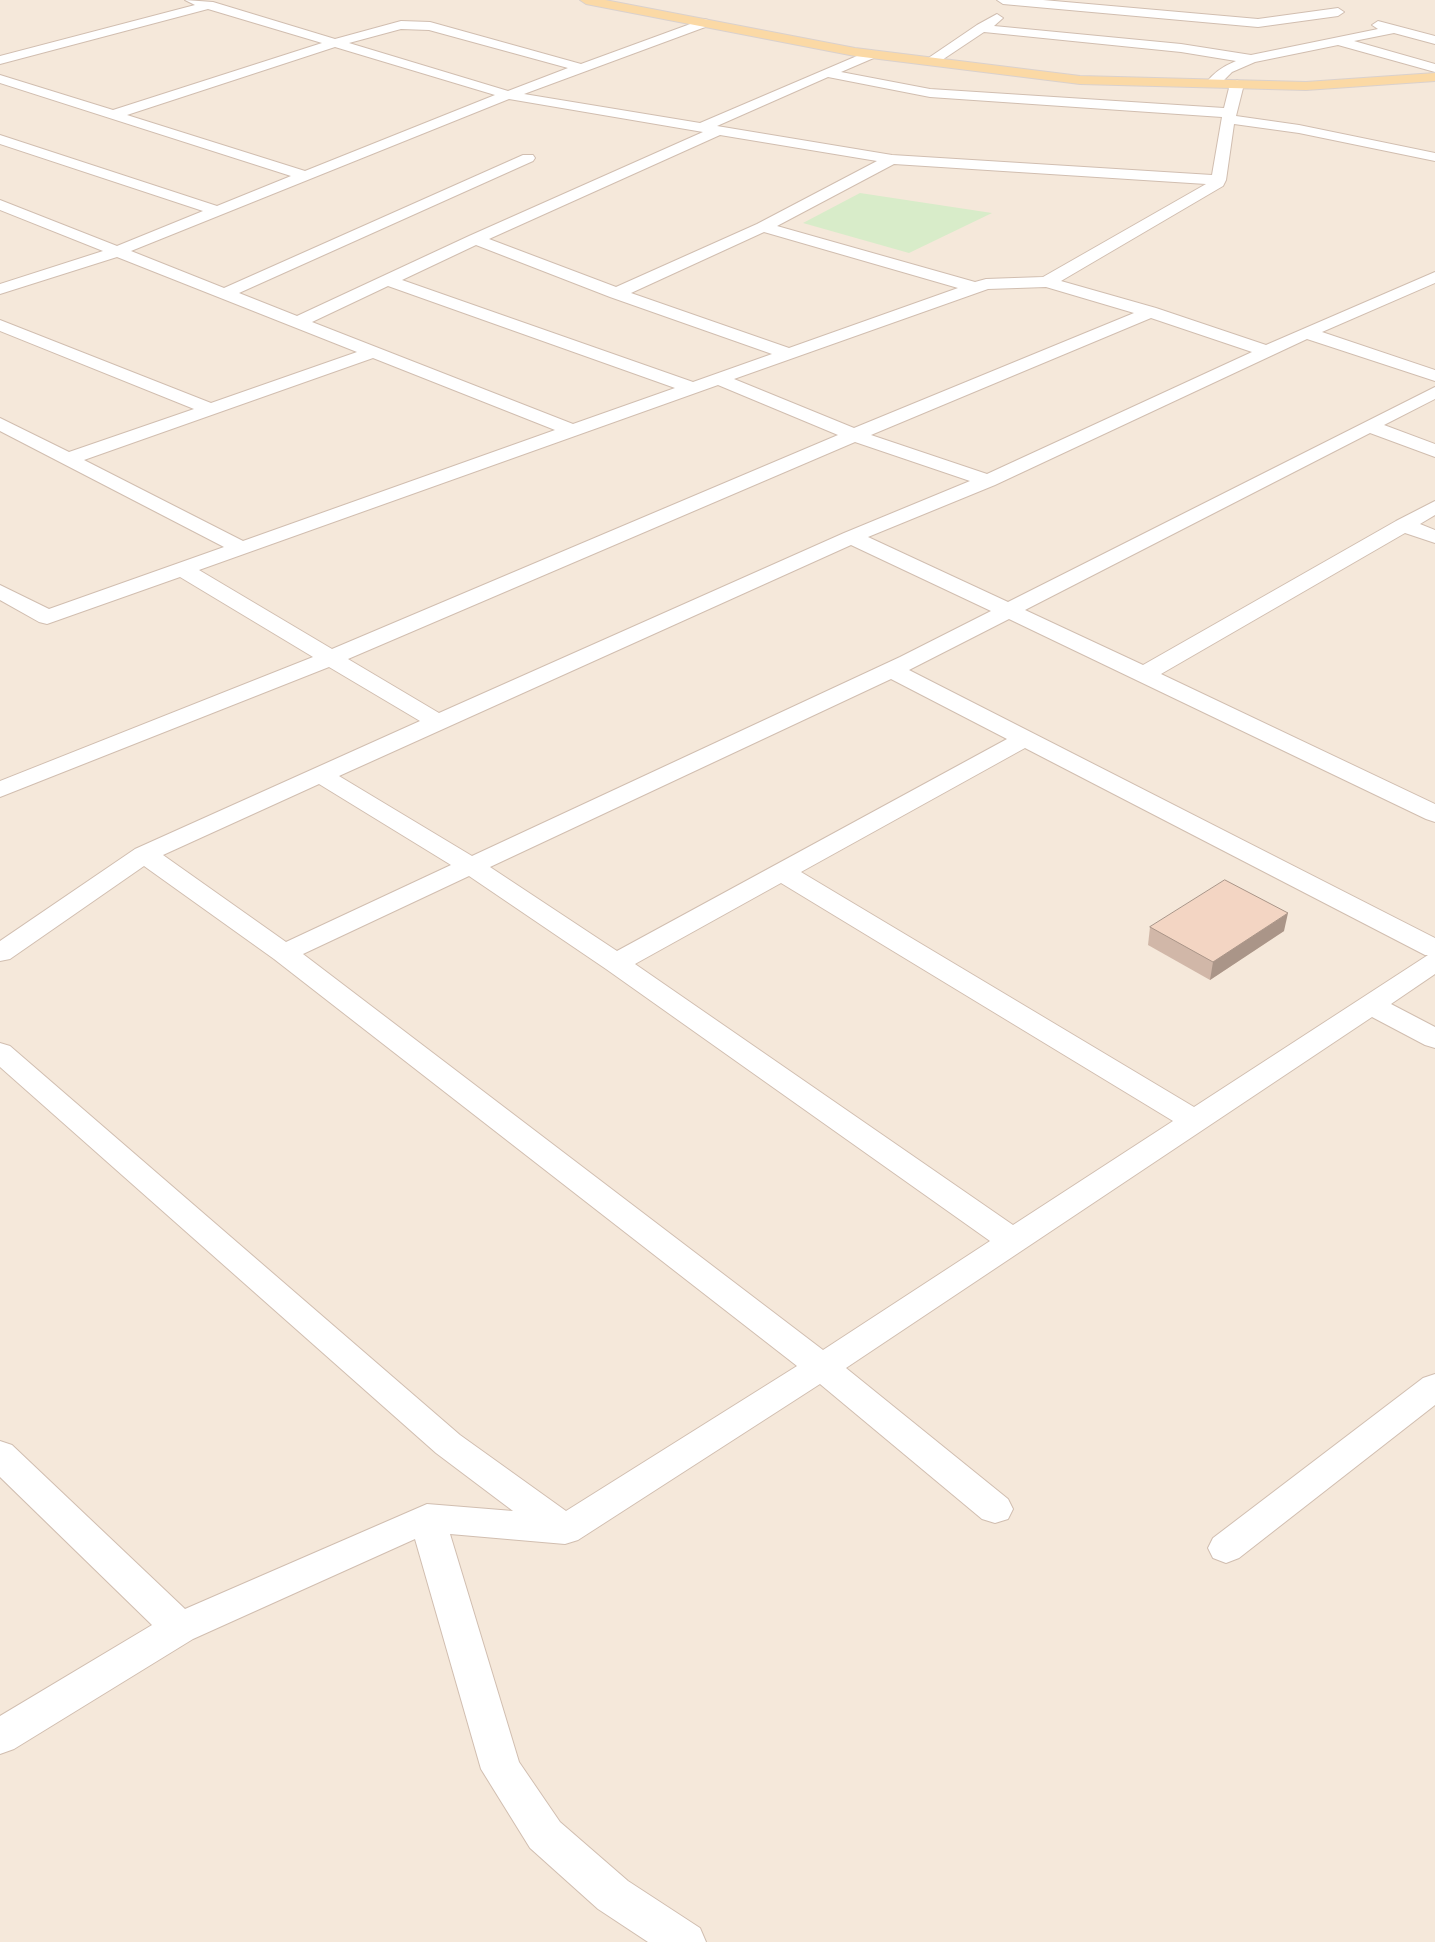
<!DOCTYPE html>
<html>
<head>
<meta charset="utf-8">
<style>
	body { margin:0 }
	canvas { display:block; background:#fdf6ec }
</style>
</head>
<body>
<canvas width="1435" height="1942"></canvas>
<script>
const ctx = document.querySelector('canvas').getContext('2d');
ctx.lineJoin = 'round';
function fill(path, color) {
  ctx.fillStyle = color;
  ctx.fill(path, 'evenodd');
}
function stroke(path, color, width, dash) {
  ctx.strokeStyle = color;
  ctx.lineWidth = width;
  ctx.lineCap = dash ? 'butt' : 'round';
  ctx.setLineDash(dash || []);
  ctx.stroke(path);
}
const residential = new Path2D(`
	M 0,0 L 1435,0 L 1435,1942 L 0,1942 Z`);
const green = new Path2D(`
	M 860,193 L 992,213 L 909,253 L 803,223 Z`);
const minor = new Path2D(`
	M 185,0 L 213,2 L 335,39 L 401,21 L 430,22 L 581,64 L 704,19 L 708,20 L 710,23 L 708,26 L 524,94 L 700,123 L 871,50 L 877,54 L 876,57 L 841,72 L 930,89 L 1224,108 L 1230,84 L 1237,80 L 1244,84 L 1236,116 L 1299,125 L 1435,153 L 1435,161 L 1299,133 L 1234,124 L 1226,180 L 1223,186 L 1061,281 L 1156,308 L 1266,345 L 1435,272 L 1435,283 L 1322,332 L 1435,370 L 1435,381 L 1307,339 L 995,485 L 868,537 L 1008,602 L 1435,387 L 1435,399 L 1384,425 L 1435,444 L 1435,457 L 1370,433 L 1025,610 L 1143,665 L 1396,521 L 1435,501 L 1435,515 L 1420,524 L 1435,530 L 1435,543 L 1405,533 L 1161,674 L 1435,804 L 1435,822 L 1426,819 L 1009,619 L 909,670 L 1435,938 L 1435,974 L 1391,1004 L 1435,1027 L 1435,1048 L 1425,1045 L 1372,1017 L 846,1368 L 1008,1499 L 1013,1509 L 1008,1519 L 995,1523 L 982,1519 L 820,1384 L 578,1540 L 565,1544 L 450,1534 L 519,1762 L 560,1822 L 628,1881 L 700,1928 L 706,1942 L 648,1942 L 598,1909 L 530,1848 L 481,1769 L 415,1539 L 193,1639 L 14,1749 L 0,1754 L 0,1716 L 152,1625 L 0,1477 L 0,1441 L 12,1445 L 185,1609 L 427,1504 L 513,1511 L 436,1453 L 0,1067 L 0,1043 L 10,1046 L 460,1435 L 566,1511 L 797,1366 L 274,959 L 144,866 L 10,959 L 0,961 L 0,941 L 135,849 L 420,721 L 329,667 L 0,797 L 0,781 L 313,657 L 180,577 L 47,624 L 39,622 L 0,600 L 0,585 L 49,609 L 224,547 L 0,431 L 0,418 L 69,452 L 194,409 L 0,331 L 0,320 L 211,403 L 357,352 L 117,257 L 0,294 L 0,284 L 103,251 L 0,210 L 0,200 L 117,246 L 203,211 L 0,144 L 0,135 L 217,206 L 291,176 L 0,83 L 0,75 L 113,110 L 322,43 L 208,9 L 0,64 L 0,56 L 195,5 ZM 401,29 L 429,30 L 568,68 L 508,91 L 349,43 ZM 335,47 L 495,95 L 305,171 L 127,115 ZM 828,77 L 930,97 L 1222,117 L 1212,175 L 892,155 L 717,126 ZM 509,99 L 703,132 L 469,236 L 297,316 L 239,293 L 533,161 L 535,158 L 533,155 L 523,155 L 224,288 L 131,251 ZM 720,135 L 877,161 L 757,224 L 616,287 L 489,239 ZM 894,164 L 1206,184 L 1043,277 L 986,279 L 975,282 L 777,226 ZM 764,232 L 958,288 L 789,348 L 631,293 ZM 476,245 L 610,297 L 772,354 L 693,382 L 402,280 ZM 388,286 L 675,388 L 573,424 L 312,322 ZM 1046,287 L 1134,313 L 854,428 L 734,379 L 988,289 ZM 1151,318 L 1252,352 L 987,474 L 871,435 ZM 373,358 L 555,430 L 243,541 L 84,460 ZM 718,385 L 838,435 L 332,649 L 199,570 ZM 855,442 L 970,481 L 844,533 L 439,713 L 348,659 ZM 851,545 L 991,611 L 900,657 L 472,856 L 339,776 ZM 891,679 L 1007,739 L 617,951 L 490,867 ZM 1025,748 L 1425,955 L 1428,955 L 1194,1107 L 801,872 ZM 319,784 L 451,865 L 286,942 L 163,855 ZM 469,876 L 606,969 L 990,1241 L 823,1350 L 303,954 ZM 781,883 L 1173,1121 L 1013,1225 L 635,964 Z
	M 997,0 L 1043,0 L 1258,19 L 1338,8 L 1344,12 L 1338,16 L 1258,27 L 1003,4 Z
	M 997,14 L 1003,18 L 994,26 L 1181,44 L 1251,55 L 1378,29 L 1372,25 L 1378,21 L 1435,36 L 1435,44 L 1394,33 L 1354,41 L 1435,64 L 1435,72 L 1338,45 L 1255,62 L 1232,72 L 1218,86 L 1213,87 L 1206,83 C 1214,72 1224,66 1236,61 L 1181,52 L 984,32 L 936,64 L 926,64 L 924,61 L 977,25 Z
	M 1435,1374 L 1435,1405 L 1239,1558 L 1226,1563 L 1213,1558 L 1208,1548 L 1213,1538 L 1423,1378 Z`);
const major = new Path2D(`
	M 580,0 L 605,0 L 855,48 L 1080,76 L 1306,82 L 1435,73 L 1435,81 L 1306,90 L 1080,84 L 855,56 L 586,4 Z`);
const wall = new Path2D(`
	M 1150,927 L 1284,931 L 1210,980 L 1148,945 Z`);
const shadedWall = new Path2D(`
	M 1288,913 L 1284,931 L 1210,980 L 1213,962 Z`);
const building = new Path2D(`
	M 1225,880 L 1288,913 L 1213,962 L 1150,927 Z`);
fill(residential, '#f5e8da');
fill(green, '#d8ecc9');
stroke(minor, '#d1beb0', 2);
stroke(major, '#dad1cd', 2);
fill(minor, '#fff');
fill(major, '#fbd9a5');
fill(wall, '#d1b7a8');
fill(shadedWall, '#aa9588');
fill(building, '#f3d5c3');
stroke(building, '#aa9588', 1);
</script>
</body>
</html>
